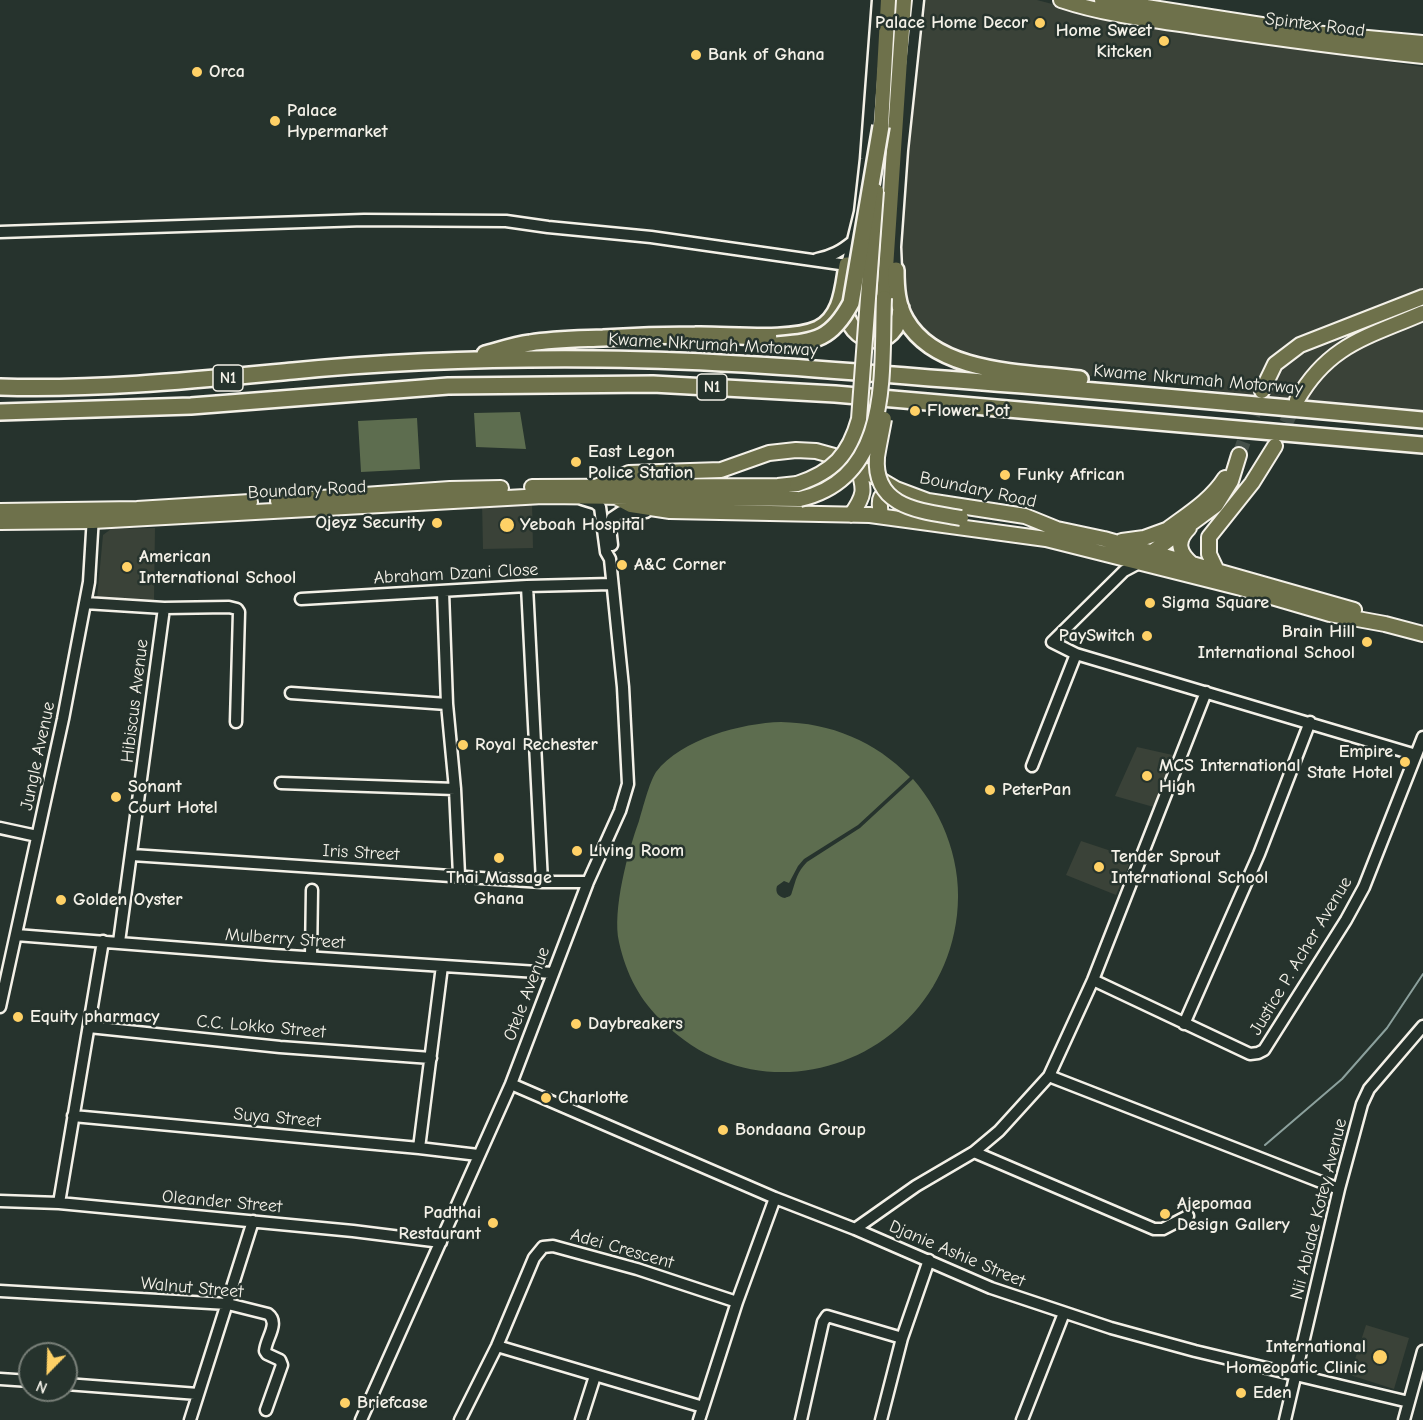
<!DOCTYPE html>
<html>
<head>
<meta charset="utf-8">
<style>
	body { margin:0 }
	#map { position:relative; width:1423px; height:1420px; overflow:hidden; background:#26332d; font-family:"Comic Neue",sans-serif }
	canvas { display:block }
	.north { position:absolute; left:18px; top:1342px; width:60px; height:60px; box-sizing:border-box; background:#26332d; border:2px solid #787f78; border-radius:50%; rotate:203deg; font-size:16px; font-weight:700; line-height:24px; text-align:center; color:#f4f1e8 }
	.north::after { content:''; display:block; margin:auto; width:21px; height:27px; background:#ffd166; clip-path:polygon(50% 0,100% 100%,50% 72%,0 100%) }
</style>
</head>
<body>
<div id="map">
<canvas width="1423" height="1420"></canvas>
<div class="north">N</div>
</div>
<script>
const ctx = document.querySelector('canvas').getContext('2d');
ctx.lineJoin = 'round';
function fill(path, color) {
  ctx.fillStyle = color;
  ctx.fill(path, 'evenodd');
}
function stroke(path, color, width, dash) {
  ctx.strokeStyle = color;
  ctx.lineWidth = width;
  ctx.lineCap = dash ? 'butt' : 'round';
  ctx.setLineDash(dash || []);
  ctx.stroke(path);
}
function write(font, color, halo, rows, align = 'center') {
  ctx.font = font + ' "Comic Neue",sans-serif';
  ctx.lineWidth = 5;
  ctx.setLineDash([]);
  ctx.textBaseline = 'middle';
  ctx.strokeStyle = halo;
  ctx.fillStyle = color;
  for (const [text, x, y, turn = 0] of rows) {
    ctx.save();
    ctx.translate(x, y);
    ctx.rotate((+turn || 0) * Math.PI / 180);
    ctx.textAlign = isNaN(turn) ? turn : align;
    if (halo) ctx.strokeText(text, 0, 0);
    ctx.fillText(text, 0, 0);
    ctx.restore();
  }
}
const built = new Path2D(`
	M 926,0 L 1037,0 L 1121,22 L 1423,67 L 1423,417 L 1283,404 L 1192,386 L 1002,367 L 954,357 L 932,341 L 912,312 L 901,280 L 900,252 L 906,174 Z
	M 532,501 L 533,548 L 483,549 L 482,502 Z
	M 155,528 L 154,600 L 99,601 L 97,599 L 103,535 L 111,529 Z
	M 1137,747 L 1177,756 L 1157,808 L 1115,796 Z
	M 1081,841 L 1132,858 L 1116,895 L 1066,875 Z
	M 1366,1325 L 1409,1338 L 1394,1389 L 1350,1375 Z`);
const green = new Path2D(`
	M 520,412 L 526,449 L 476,447 L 474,413 Z
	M 417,418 L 420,469 L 361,472 L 358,421 Z
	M 781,722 C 831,723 875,741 910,777 L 858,825 L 804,859 L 798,866 L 789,883 L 784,881 L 777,886 C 775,892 778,897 785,898 C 789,896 791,897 792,892 C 796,880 797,872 807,862 L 860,828 L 913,779 C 945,816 963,866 957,915 C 941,1058 768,1125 664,1023 C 640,1001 626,974 619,942 C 612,911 628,851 639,821 C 643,808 649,783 656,772 C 681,739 742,723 781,722 Z`);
const stream = new Path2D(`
	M 1265,1145 L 1342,1079 L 1387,1028 L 1423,974`);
const majorTunnel = new Path2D(`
	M 1277,442 L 1297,400
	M 1239,455 L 1260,396`);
const minor = new Path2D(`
	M 0,232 L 364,220 L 506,221 L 548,227 L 651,237 L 847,265 L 860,212 L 866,159 L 878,0
	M 817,259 C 832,256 841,251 852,242
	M 896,270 L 895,247 L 902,150 L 918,0
	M 612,545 L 610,527 L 612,518 L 621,512 L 646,512
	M 1139,563 L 1124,571 L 1052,642 L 1076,654 L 1416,755
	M 527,586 L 542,882
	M 443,592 L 447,704 L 455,789 L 459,875
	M 301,599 L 527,586 L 612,584
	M 85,603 L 164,608 L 229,607 L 237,609 L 239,612 L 236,722
	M 291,693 L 447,704
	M 1032,766 L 1076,654
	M 281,783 L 455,789
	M 0,828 L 37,836
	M 132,855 L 542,882 L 588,882
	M 16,935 L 273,955 L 553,973
	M 119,942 L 164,608
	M 311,957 L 312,890
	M 1093,980 L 1250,1054 L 1258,1053 L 1264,1050 L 1346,920 L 1364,887 L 1423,737
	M 0,1007 L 63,719 L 89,582 L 93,516
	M 1184,1024 L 1259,854 L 1310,722
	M 89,1027 L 280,1047 L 431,1058
	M 1049,1076 L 1339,1189
	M 511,1084 L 775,1198 L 855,1229 L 991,1288 L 1111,1328 L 1195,1351 L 1409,1402
	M 73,1116 L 419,1148 L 478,1155
	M 419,1148 L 442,966
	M 974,1152 L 1154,1229 L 1163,1229 L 1188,1216
	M 0,1201 L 59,1203 L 353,1231 L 441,1242
	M 59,1203 L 103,941
	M 855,1229 L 916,1186 L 974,1152 L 999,1131 L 1049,1076 L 1093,980 L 1206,692
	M 0,1291 L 228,1304 L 268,1314 C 280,1323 266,1338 265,1351 L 267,1354 L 280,1360 L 282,1365 L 266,1410
	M 497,1346 L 703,1407
	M 0,1379 L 30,1381
	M 66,1384 L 198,1394
	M 190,1420 L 253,1221
	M 361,1420 L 511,1084 L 588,882 L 620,811 L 628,784 L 623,687 L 610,559 L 606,552 L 600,507 L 595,503 L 582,499
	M 460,1420 L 497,1346 L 534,1258 L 543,1247 L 553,1246 L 637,1269 L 737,1302
	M 581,1420 L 595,1376
	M 699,1420 L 737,1302 L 775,1198
	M 801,1420 L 823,1322 L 827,1316 L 902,1338
	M 881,1420 L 902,1338 L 929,1260
	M 1022,1420 L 1064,1313
	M 1285,1420 L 1339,1189 L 1362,1104 L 1369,1089 L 1423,1026
	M 1404,1420 L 1423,1351`);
const major = new Path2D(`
	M 1061,0 C 1106,15 1153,20 1200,27 C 1274,38 1348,48 1423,56
	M 1102,0 L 1313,33 L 1423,43
	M 881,126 L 888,0
	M 884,298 L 904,0
	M 1262,391 L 1275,364 L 1300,345 L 1423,297
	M 1297,400 C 1329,344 1368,337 1423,313
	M 598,486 L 629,473 L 721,470 L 769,453 L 796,450 L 816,451 L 845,459 L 896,489 L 928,501 L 1025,516 L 1057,529 L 1104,539 L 1354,610
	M 532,487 L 778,486 L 797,484
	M 616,497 L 631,505 L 670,511 L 870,515 L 1046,539 L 1241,588 L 1330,614 L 1385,624 L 1423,634
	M 278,501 L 450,489 L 501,488
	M 0,511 L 137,509 L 250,502
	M 851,515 C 865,495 865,490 858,468
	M 881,516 C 879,499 877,494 896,489
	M 0,522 L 93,521 L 543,496 L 800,499
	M 1189,528 C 1176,541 1178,552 1192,564
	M 1168,529 C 1188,514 1211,500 1225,478
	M 1122,541 L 1144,538 L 1166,530
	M 1147,556 L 1216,505 L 1231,481 L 1239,455
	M 1218,573 L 1209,554 L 1209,537 L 1252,483 L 1275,446`);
const highway = new Path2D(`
	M 896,270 C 896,287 897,305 906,320 C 937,374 1024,372 1080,379
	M 844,303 C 848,349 898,353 901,308
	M 485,354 C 500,350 515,345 530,343 C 554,339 579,339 603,338 C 634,336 664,335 695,335 C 728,334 789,342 818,329 C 842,317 843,288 847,265
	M 0,387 C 98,390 196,380 293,371 C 395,361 499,358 601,359 C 711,360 821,369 930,378 C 1095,390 1259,405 1423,420
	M 0,412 L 191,406 L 448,386 L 653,384 L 835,394 L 1423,445`);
const majorBridge = new Path2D(`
	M 884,419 C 882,431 879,444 877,457 C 873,509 923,511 961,518
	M 797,484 C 833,472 849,455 859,419 L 876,191
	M 800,499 C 893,478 881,371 884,298`);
const highwayBridge = new Path2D(`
	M 777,345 C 816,341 831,340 851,303 L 881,126`);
const markers = [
	[1040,23,6,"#ffd166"],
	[1164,41,6,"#ffd166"],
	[696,55,6,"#ffd166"],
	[197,72,6,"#ffd166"],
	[275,121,6,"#ffd166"],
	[915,411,6,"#ffd166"],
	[576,462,6,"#ffd166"],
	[1005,475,6,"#ffd166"],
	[437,523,6,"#ffd166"],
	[507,525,8,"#ffd166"],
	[622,565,6,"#ffd166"],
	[127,567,6,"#ffd166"],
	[1150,603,6,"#ffd166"],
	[1147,636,6,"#ffd166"],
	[1367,642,6,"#ffd166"],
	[463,745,6,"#ffd166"],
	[1405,762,6,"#ffd166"],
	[1147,776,6,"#ffd166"],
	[990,790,6,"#ffd166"],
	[116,797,6,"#ffd166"],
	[577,851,6,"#ffd166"],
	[499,858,6,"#ffd166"],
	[1099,867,6,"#ffd166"],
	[61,900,6,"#ffd166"],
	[18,1017,6,"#ffd166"],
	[576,1024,6,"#ffd166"],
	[546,1098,6,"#ffd166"],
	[723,1130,6,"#ffd166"],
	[1165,1214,6,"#ffd166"],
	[493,1223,6,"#ffd166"],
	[1380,1357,8,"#ffd166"],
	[1241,1393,6,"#ffd166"],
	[345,1403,6,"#ffd166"]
];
const shields = [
	[228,378,30],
	[712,387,30]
];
const shieldNames = [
	["N1",228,378],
	["N1",712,387]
];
const poiNames = [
	["Palace Home Decor",1028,23,"right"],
	["Home Sweet",1152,31,"right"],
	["Kitcken",1152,52,"right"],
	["Bank of Ghana",708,55],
	["Orca",209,72],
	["Palace",287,111],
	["Hypermarket",287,132],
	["Flower Pot",927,411],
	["East Legon",588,452],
	["Police Station",588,473],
	["Funky African",1017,475],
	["Ojeyz Security",425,523,"right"],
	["Yeboah Hospital",520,525],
	["American",139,557],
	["International School",139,578],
	["A&C Corner",634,565],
	["Sigma Square",1162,603],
	["Brain Hill",1355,632,"right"],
	["International School",1355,653,"right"],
	["PaySwitch",1135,636,"right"],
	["Royal Rechester",475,745],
	["Empire",1393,752,"right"],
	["State Hotel",1393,773,"right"],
	["MCS International",1159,766],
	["High",1159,787],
	["Sonant",128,787],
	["Court Hotel",128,808],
	["PeterPan",1002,790],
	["Living Room",589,851],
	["Tender Sprout",1111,857],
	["International School",1111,878],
	["Thai Massage",499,878,"center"],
	["Ghana",499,899,"center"],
	["Golden Oyster",73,900],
	["Equity pharmacy",30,1017],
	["Daybreakers",588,1024],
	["Charlotte",558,1098],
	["Bondaana Group",735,1130],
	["Ajepomaa",1177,1204],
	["Design Gallery",1177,1225],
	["Padthai",481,1213,"right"],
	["Restaurant",481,1234,"right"],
	["International",1366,1347,"right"],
	["Homeopatic Clinic",1366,1368,"right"],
	["Eden",1253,1393],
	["Briefcase",357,1403]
];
const streetNames = [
	["Spintex Road",1315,25,7],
	["Kwame Nkrumah Motorway",713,345,3],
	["Kwame Nkrumah Motorway",1198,380,5],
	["Boundary Road",307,490,-3],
	["Boundary Road",978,490,12],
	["Abraham Dzani Close",456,574,-3],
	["Hibiscus Avenue",135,701,-83],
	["Jungle Avenue",38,756,-78],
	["Iris Street",361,853,3],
	["Mulberry Street",285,939,4],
	["Justice P. Acher Avenue",1301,956,-59],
	["Otele Avenue",527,994,-69],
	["C.C. Lokko Street",261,1027,5],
	["Suya Street",277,1118,5],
	["Oleander Street",222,1202,5],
	["Nii Ablade Kotey Avenue",1319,1209,-76],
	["Adei Crescent",622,1249,16],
	["Djanie Ashie Street",957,1254,23],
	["Walnut Street",192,1288,5]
];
fill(built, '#3a4238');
fill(green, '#5d6d4f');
stroke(stream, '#8ca19d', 2);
stroke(majorTunnel, '#455049', 14, [14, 7]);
stroke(minor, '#f4f1e8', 15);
stroke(major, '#f4f1e8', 18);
stroke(highway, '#f4f1e8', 20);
stroke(minor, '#26332d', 10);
stroke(major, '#6e714b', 14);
stroke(highway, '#6e714b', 15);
stroke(majorBridge, '#f4f1e8', 18, []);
stroke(highwayBridge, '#f4f1e8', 20, []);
stroke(majorBridge, '#6e714b', 14);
stroke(highwayBridge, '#6e714b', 15);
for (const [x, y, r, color] of markers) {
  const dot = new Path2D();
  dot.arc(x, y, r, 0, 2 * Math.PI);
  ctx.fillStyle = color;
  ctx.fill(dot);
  stroke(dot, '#26332d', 2);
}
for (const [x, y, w] of shields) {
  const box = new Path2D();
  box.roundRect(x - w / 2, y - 13, w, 26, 4.5);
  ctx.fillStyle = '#26332d';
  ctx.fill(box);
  stroke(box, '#f4f1e8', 1.5);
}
write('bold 16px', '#f4f1e8', null, shieldNames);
write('bold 18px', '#f4f1e8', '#26332d', poiNames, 'left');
write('18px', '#f4f1e8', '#26332d', streetNames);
</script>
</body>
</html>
